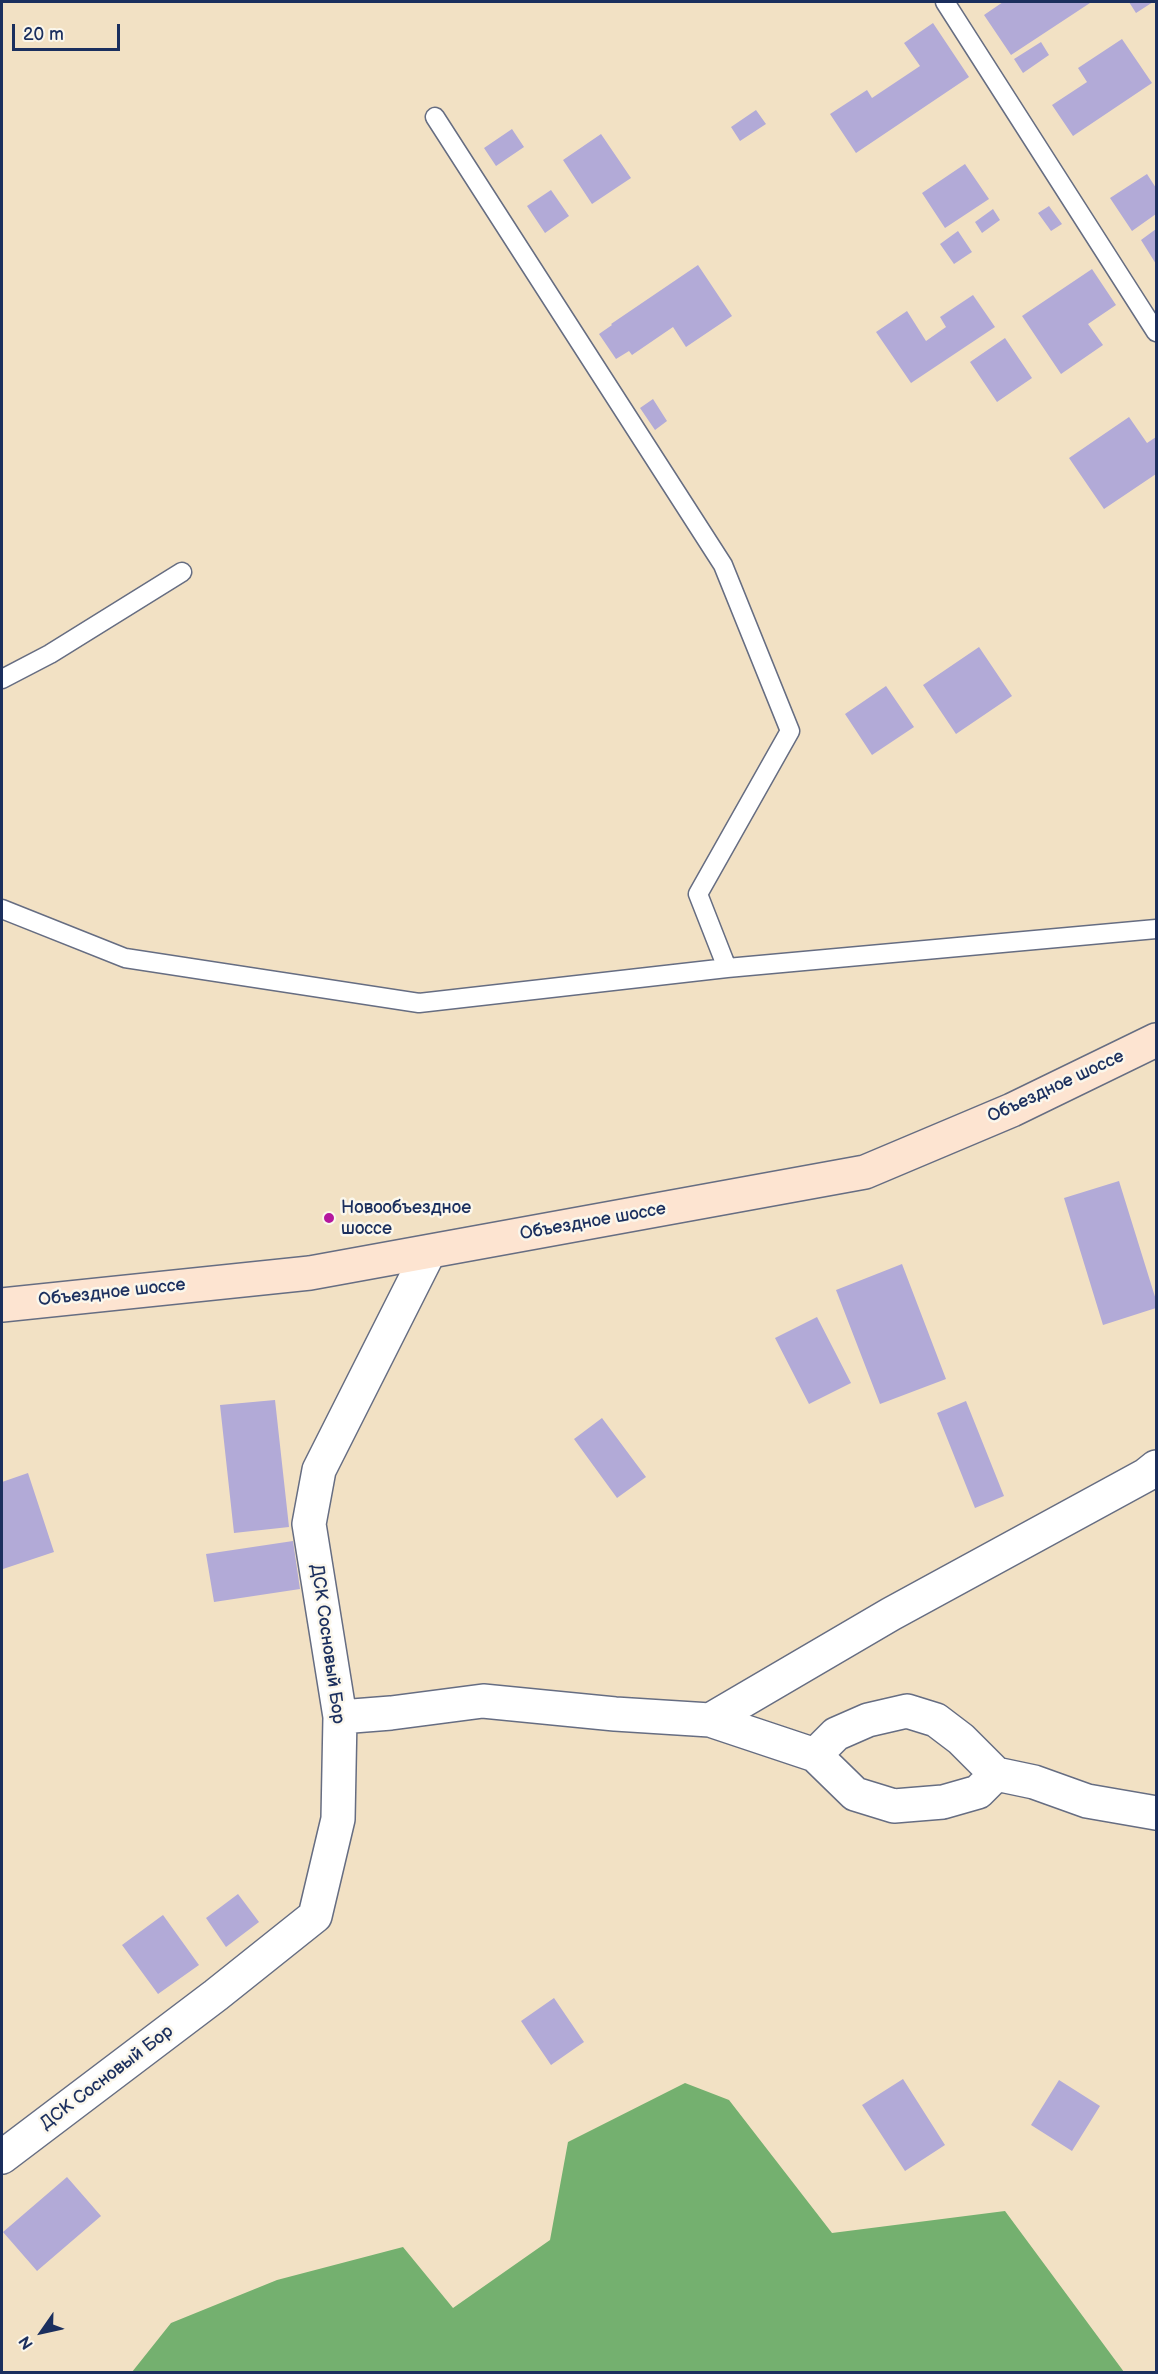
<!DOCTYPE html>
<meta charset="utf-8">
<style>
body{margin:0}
#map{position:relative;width:1158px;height:2374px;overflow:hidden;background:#f2e1c4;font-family:"Balsamiq Sans",sans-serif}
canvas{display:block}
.frame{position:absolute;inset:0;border:3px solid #1b2f5e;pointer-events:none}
.north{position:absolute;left:12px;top:2302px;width:60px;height:60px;-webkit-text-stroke:4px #fbf7ec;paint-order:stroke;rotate:236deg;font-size:16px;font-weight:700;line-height:24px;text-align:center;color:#1b2f5e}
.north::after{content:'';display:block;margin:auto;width:21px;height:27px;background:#1b2f5e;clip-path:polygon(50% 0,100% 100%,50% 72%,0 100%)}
.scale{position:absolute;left:12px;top:24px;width:108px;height:27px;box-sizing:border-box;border:3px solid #1b2f5e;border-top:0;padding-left:8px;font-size:18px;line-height:21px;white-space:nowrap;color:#1b2f5e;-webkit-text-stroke:4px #fbf7ec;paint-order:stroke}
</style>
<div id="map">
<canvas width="1158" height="2374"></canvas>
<div class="frame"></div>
<div class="north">N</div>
<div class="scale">20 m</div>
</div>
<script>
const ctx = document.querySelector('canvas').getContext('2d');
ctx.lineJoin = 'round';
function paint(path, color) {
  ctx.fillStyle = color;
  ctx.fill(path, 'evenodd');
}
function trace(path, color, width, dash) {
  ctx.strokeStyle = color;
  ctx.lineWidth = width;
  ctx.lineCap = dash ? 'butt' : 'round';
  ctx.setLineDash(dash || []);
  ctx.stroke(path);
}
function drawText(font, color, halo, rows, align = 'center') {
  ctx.font = font + ' "Balsamiq Sans",sans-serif';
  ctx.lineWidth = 5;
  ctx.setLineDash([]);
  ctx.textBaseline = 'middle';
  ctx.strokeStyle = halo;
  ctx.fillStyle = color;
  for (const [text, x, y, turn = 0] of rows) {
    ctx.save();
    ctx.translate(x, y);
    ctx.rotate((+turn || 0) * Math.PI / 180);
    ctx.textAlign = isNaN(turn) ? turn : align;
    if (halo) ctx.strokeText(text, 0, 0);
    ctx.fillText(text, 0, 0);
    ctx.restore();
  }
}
paint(new Path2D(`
 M685 2083 729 2100 832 2233 1005 2211 1124 2372H132L171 2323 277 2280 403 2247 453 2308 550 2240 568 2142Z`), '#74b06f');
paint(new Path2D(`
 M1003 2H1089L1090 3 1011 55 984 15Z
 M1129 2H1153L1136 13Z
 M933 23 969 77 856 153 830 114 867 90 872 98 920 66 904 43Z
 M1122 39 1152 83 1073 136 1052 105 1087 82 1078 68Z
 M1041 42 1049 55 1023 73 1014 59Z
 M756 110 766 124 740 141 731 127Z
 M512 129 524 147 496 166 484 148Z
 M601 134 631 178 592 204 563 160Z
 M965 164 989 199 945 228 922 193Z
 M1147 174 1156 188V214L1132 231 1110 198Z
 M551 190 569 216 545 233 527 206Z
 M1049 206 1062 224 1051 231 1038 213Z
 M993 209 1000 220 982 233 975 222Z
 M1156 229V264L1141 240Z
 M958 231 972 252 954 264 940 244Z
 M698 265 732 316 686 347 673 327 632 355 629 351 616 359 599 334 612 325 611 324Z
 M1092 269 1116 305 1088 324 1103 345 1061 374 1022 316Z
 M973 295 995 327 911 383 876 332 907 311 926 341 946 327 940 317Z
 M1005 338 1032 378 997 402 970 362Z
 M653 399 667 421 655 430 640 408Z
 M1129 417 1147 443 1156 437V474L1104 509 1069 458Z
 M979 647 1012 696 956 734 923 685Z
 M886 686 914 727 872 755 845 714Z
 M1119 1181 1156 1300V1308L1103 1325 1064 1198Z
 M902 1264 946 1379 880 1404 836 1290Z
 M817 1317 851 1383 809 1404 775 1338Z
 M275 1400 289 1527 234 1533 220 1405Z
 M966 1401 1004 1496 975 1508 937 1413Z
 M602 1418 646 1477 617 1498 574 1439Z
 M28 1473 54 1552 3 1569 2 1563V1482Z
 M293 1541 300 1589 214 1602 206 1554Z
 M238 1894 259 1922 226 1947 206 1918Z
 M163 1915 199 1965 158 1994 122 1945Z
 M554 1998 584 2042 551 2065 521 2021Z
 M903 2079 945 2145 905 2171 862 2105Z
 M1059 2080 1100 2106 1072 2151 1031 2125Z
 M67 2177 101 2216 37 2271 3 2232Z`), '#b2aad7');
const service = new Path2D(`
 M945 2 1156 332
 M435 117 723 565 790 731 698 894 727 968
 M2 679 50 654 182 572
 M2 909 125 958 419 1003 727 968 1156 929`);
const minor = new Path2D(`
 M340 1717 391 1713 483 1701 615 1714 710 1720 815 1755 855 1794 894 1806 943 1802 978 1792 996 1774 1034 1782 1087 1801 1156 1813
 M710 1720 891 1614 1146 1475 1156 1467
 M815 1755 836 1734 868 1720 907 1711 936 1720 961 1739 996 1774
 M2 2157 216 1995 315 1916 338 1819 340 1717 309 1524 319 1470 429 1252`);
const secondary = new Path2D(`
 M2 1305 310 1273 865 1172 1012 1110 1156 1040`);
trace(service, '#666d82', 21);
trace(minor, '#666d82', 36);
trace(secondary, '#666d82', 36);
trace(service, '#fff', 18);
trace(minor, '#fff', 33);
trace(secondary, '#fde4d1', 33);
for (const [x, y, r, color] of [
 [329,1218,6,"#b5179e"]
]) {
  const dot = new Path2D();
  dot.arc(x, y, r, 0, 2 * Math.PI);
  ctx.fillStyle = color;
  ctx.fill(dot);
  trace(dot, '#fbf7ec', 2);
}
drawText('18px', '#1b2f5e', '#fbf7ec', [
 ["Объездное шоссе",1056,1087,-25],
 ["Объездное шоссе",593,1222,-10],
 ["Объездное шоссе",112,1293,-6],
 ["ДСК Сосновый Бор",327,1644,82],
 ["ДСК Сосновый Бор",107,2078,-37]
]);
drawText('18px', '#1b2f5e', '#fbf7ec', [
 ["Новообъездное",341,1208],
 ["шоссе",341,1229]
], 'left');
</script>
